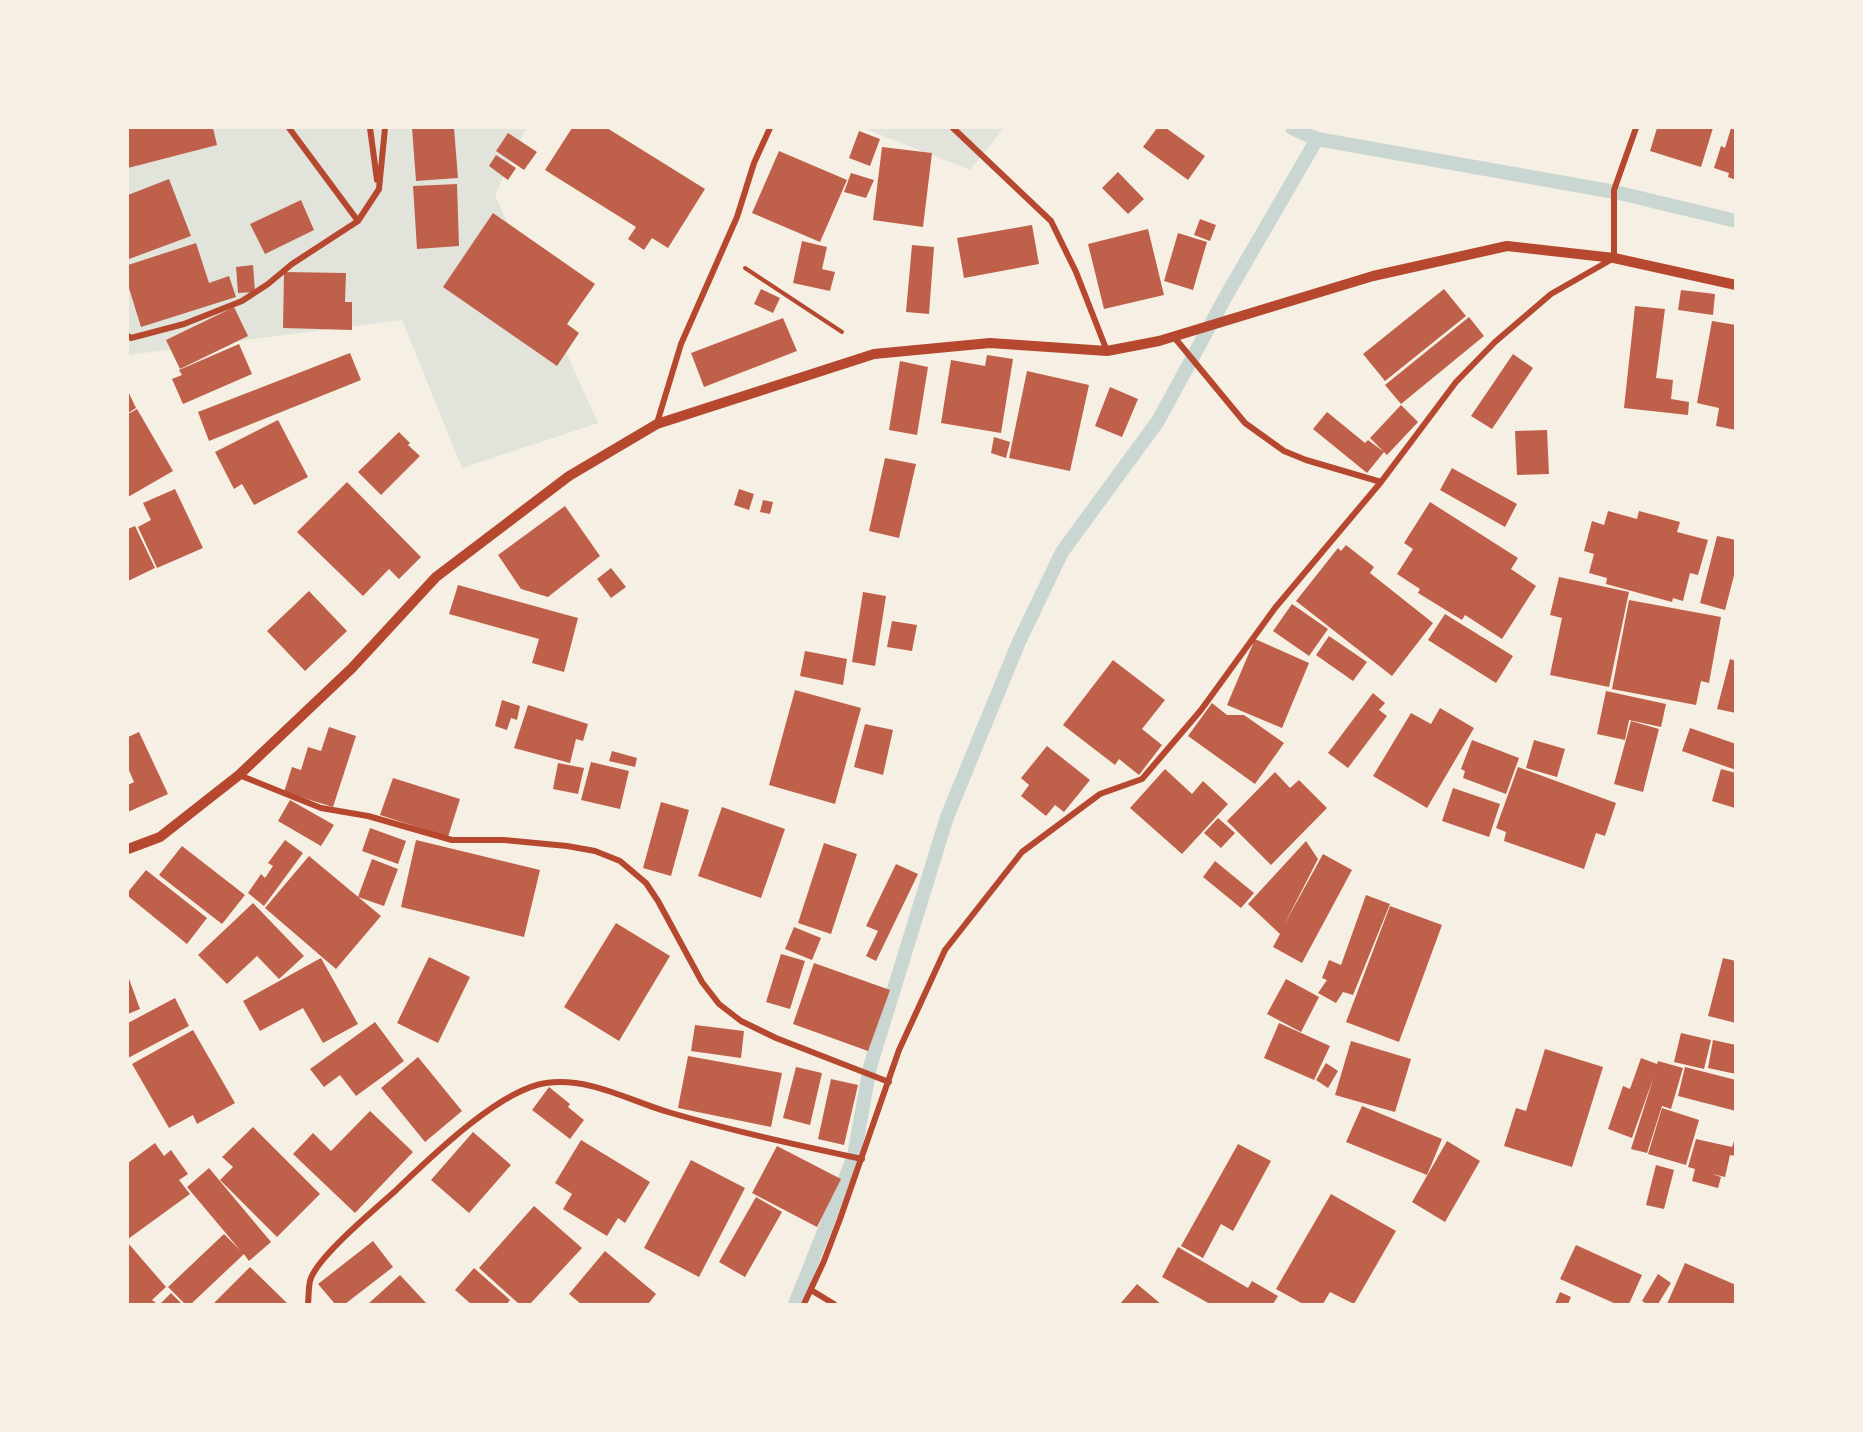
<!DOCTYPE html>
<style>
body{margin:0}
#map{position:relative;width:1863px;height:1432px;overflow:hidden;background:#f6efe4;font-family:Overpass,sans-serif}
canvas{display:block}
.frame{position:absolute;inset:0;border:129px solid #f6efe4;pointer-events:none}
</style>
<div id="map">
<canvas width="1863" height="1432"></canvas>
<div class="frame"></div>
</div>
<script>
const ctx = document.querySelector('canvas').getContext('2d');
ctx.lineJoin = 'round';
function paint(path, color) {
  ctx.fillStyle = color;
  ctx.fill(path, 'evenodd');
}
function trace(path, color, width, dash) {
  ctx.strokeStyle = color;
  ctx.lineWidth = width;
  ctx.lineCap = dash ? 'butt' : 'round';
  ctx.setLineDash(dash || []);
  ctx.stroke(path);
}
paint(new Path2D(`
 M128 128H526L495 195 598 423 462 468 402 320 128 355Z
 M863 128H1004L970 170Z`), '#e2e4dc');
trace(new Path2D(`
 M1292 128 1317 139 1615 192 1736 221
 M795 1304 854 1156 870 1067 947 817 1018 644 1062 552 1158 421 1226 296 1317 139`), '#c9d6d2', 14);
paint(new Path2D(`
 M128 128H213L217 145 128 168Z
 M412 128H454L458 178 416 181Z
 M572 128H607L705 189 668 248 652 238 644 250 628 239 636 227 545 170Z
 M1157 128H1166L1205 156 1188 180 1143 147Z
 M1657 128H1713L1701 167 1650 151Z
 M1731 128H1736V180L1728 177 1729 173 1714 168 1721 146 1725 148Z
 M859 131 880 139 870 166 849 158Z
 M508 133 537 152 524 170 496 151Z
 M882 147 932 153 923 227 873 220Z
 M779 151 847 180 820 242 752 213Z
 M496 155 516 168 508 180 489 166Z
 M1118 172 1144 199 1128 214 1102 188Z
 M851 173 874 180 866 198 844 192Z
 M169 179 191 236 129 259 128 195Z
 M457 184 459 246 417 249 413 186Z
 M301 200 314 230 265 254 250 224Z
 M493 213 595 284 567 324 579 333 557 366 443 287Z
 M1200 219 1216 225 1210 241 1194 235Z
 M1032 225 1039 264 964 278 957 238Z
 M1148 229 1164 295 1104 309 1088 244Z
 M1178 233 1207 242 1193 290 1164 281Z
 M802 241 827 247 822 269 835 272 830 291 793 283Z
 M196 243 209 283 229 276 236 297 141 327 128 285V265Z
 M912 245 934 247 929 314 906 312Z
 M253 265 255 292 238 293 236 267Z
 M284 272 346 273 345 302H352V330L283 328Z
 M761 289 780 298 773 313 754 304Z
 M1444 289 1466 316 1385 381 1363 354Z
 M1681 290 1715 294 1713 315 1678 310Z
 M1635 306 1665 309 1656 378 1673 380 1671 399 1689 402 1688 415 1624 408Z
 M234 307 248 336 180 369 166 340Z
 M1469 317 1484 336 1401 404 1385 385Z
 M783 318 797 351 704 387 691 353Z
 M1712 321 1736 325V430L1716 426 1719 408 1697 403Z
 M239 344 252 374 183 404 172 379 182 375 179 370Z
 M350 353 361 380 209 441 198 412Z
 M1513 354 1533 368 1492 429 1471 416Z
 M987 355 1013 359 1001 433 941 423 951 360 985 366Z
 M900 361 928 367 917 435 889 430Z
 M1027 371 1089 385 1070 471 1009 458Z
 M1110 387 1138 399 1122 437 1095 426Z
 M128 391 136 408 128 413Z
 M1401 405 1418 422 1387 455 1370 438Z
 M137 409 173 471 128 497V414Z
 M1327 412 1365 443 1368 440 1384 452 1367 473 1313 429Z
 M278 420 308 477 254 505 242 484 234 489 215 452Z
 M1547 430 1549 474 1517 475 1515 431Z
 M399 432 410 443 408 445 420 456 381 495 358 472Z
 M994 437 1010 442 1006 458 991 453Z
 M885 458 916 464 899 538 869 531Z
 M1452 468 1517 504 1505 527 1440 490Z
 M347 482 421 557 399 579 389 569 363 596 297 532Z
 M175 489 203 548 157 568 138 527 151 520 143 503Z
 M739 489 754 494 749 510 734 505Z
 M763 500 773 502 770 514 760 512Z
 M1430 502 1518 558 1511 569 1536 586 1502 639 1465 615 1462 620 1418 593 1420 589 1397 574 1413 549 1404 543Z
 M565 506 600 556 548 597 521 589 498 555Z
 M1608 511 1637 519 1639 511 1680 522 1677 532 1708 540 1698 575 1690 573 1683 601 1673 598 1672 602 1606 584 1607 578 1589 573 1594 554 1584 551 1592 521 1604 525Z
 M135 526 155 568 128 581V529Z
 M1717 536 1736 540V568L1725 610 1700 603Z
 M1346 545 1374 567 1370 573 1433 623 1392 676 1296 601 1338 548 1341 551Z
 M611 568 626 587 611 598 597 579Z
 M1559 577 1629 592 1609 687 1550 675 1562 618 1550 615Z
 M458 585 578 618 564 672 532 663 539 639 449 614Z
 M309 591 347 631 305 671 267 631Z
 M863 592 886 596 875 666 852 662Z
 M1629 600 1721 617 1709 683 1701 681 1696 705 1612 689Z
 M1292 604 1328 629 1309 656 1273 631Z
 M1445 614 1513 656 1496 683 1428 640Z
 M892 621 917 625 912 651 887 647Z
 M1329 636 1367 662 1353 681 1316 655Z
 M1255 639 1309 663 1282 728 1227 705Z
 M805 651 847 659 843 685 800 676Z
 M1730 659 1736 661V713L1717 709Z
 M1113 660 1165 700 1142 729 1162 745 1139 775 1119 759 1115 765 1063 725Z
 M795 690 861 708 835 804 769 785Z
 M1606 691 1666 704 1661 727 1629 720 1625 740 1597 734Z
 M1373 693 1385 703 1379 710 1387 716 1348 768 1328 753Z
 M502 700 520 706 517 720 511 718 507 730 495 726Z
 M1212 703 1227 715H1244L1284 743 1255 784 1188 736Z
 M528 705 588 724 583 741 576 739 570 763 514 748Z
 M1440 708 1474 728 1427 808 1373 776 1411 713 1431 724Z
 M1631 721 1659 729 1643 792 1614 784Z
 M865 724 893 730 883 775 854 767Z
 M329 727 356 736 333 807 284 792 292 767 301 770 308 747 321 751Z
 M1690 728 1736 744V770L1682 751Z
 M139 732 168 794 128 812V785L134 782 128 768V737Z
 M1472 740 1519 758 1506 794 1463 778 1465 771 1461 769Z
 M1534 740 1565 749 1557 777 1526 768Z
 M1047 746 1090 780 1064 812 1055 805 1046 816 1021 796 1029 785 1021 778Z
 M612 751 637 758 635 767 609 761Z
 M591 762 629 771 620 809 581 800Z
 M558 763 584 768 578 794 553 789Z
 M1518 767 1616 803 1605 836 1596 833 1584 869 1504 841 1506 832 1496 828Z
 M1165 769 1192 794 1203 781 1228 804 1182 854 1130 808Z
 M1721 769 1736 773 1735 808 1712 801Z
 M1275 772 1290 788 1299 780 1327 808 1271 865 1227 821Z
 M393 778 460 799 448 837 380 815Z
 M1453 788 1500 804 1489 837 1442 821Z
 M290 800 334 825 321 846 278 821Z
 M661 802 689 810 671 876 643 868Z
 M722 807 785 829 761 898 698 876Z
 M1218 818 1235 833 1221 848 1204 833Z
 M370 828 406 841 398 864 362 851Z
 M285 840 303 853 264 906 248 893 261 874 265 878 273 866 268 863Z
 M416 840 540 870 524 937 401 907Z
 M1306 841 1318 859 1284 925 1323 854 1352 870 1302 963 1273 947 1280 934 1248 904Z
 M824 843 857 854 831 934 798 923Z
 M182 846 245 895 222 924 159 875Z
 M309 856 381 916 336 969 265 908Z
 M372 859 398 869 384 906 358 897Z
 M1215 861 1254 893 1241 908 1203 877Z
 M896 864 918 874 876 961 866 956 878 931 866 926Z
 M146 870 207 918 187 944 128 896V892Z
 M1366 895 1390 904 1353 995 1343 992 1336 1003 1318 993 1327 980 1322 978 1329 960 1341 965Z
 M253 903 304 956 279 979 257 956 227 984 198 955Z
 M1390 906 1442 925 1399 1042 1346 1022Z
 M616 923 670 956 619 1041 564 1007Z
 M794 927 821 938 812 960 785 949Z
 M781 954 805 961 790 1009 766 1002Z
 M429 957 470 977 438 1043 397 1023Z
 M321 958 358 1024 323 1043 303 1008 260 1031 243 1001Z
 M1723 958 1736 961V1023L1708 1016Z
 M814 963 890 990 868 1051 793 1024Z
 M128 976 140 1009 128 1014Z
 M1286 979 1319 997 1301 1032 1267 1014Z
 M175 998 189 1026 128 1058V1023Z
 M375 1022 404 1061 356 1096 340 1075 324 1087 310 1069Z
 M1279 1023 1330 1046 1314 1080 1264 1058Z
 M695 1025 744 1031 741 1058 691 1051Z
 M193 1030 235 1103 197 1124 193 1115 169 1128 132 1064Z
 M1681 1033 1711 1040 1704 1069 1674 1062Z
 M1713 1040 1736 1045V1074L1708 1068Z
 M1351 1041 1411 1059 1395 1112 1335 1095Z
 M1545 1049 1603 1067 1572 1167 1504 1146 1516 1108 1526 1111Z
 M688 1056 782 1073 771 1127 678 1108Z
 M418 1057 462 1111 425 1142 381 1088Z
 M1641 1058 1657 1064 1658 1061 1683 1068 1671 1109 1662 1106 1647 1153 1631 1149 1654 1076 1632 1138 1608 1129 1623 1086 1630 1089Z
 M1326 1063 1338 1071 1328 1088 1316 1080Z
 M796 1067 822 1073 810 1125 783 1118Z
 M1685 1067 1736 1080V1111L1678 1096Z
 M831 1079 858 1085 844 1145 818 1139Z
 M549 1087 570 1104 568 1107 584 1120 570 1139 532 1110Z
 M1362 1106 1442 1139 1427 1175 1346 1142Z
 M1662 1108 1699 1120 1686 1165 1648 1154Z
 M370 1111 413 1152 355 1213 293 1154 313 1133 331 1151Z
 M253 1127 320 1194 277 1237 220 1180 233 1167 222 1157Z
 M473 1132 511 1165 469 1213 431 1180Z
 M1735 1138 1736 1156 1730 1155 1725 1177 1712 1174 1721 1177 1718 1188 1692 1181 1695 1169 1688 1167 1696 1139 1732 1147Z
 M581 1140 650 1182 625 1223 618 1218 607 1236 563 1209 572 1194 555 1183Z
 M1447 1141 1480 1161 1445 1222 1412 1202Z
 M155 1143 164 1156 171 1150 188 1174 179 1180 190 1194 128 1239V1163Z
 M1238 1144 1271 1161 1233 1231 1221 1224 1203 1258 1181 1246Z
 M777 1146 841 1179 817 1227 752 1193Z
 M691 1160 745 1188 699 1277 644 1248Z
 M1656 1165 1674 1170 1664 1209 1646 1205Z
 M209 1168 271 1242 249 1261 244 1254 191 1304H185L168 1287 224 1234 240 1250 187 1187Z
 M1331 1194 1396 1231 1354 1304 1330 1292 1323 1304H1303L1276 1289Z
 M756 1197 782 1212 745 1277 719 1262Z
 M534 1206 582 1248 530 1304H519L479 1268Z
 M373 1241 393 1267 345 1304H335L318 1284Z
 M128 1243 166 1287 152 1300 156 1303 154 1304H128Z
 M1576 1245 1642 1275 1629 1304H1616L1560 1279Z
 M1178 1247 1248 1288 1252 1281 1278 1296 1273 1304H1210L1162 1277Z
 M605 1251 656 1294 648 1304H581L569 1294Z
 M1685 1263 1736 1285V1304H1667Z
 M250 1267 288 1304H213Z
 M474 1268 510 1300 507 1304H471L455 1290Z
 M1658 1274 1671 1283 1658 1304H1647L1642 1301Z
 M400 1275 427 1304H368Z
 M1137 1284 1161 1304H1120Z
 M1560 1292 1571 1297 1568 1304H1555Z
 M171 1293 182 1304H160Z`), '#bf614a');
trace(new Path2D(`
 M745 268 842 332`), '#b5482f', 4);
trace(new Path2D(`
 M289 128 358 221
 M370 128 377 180
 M953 128 1051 221 1076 272 1107 351
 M128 336 131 338 184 324 242 301 268 284 292 264 358 221 379 189 385 128
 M1174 337 1245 423 1284 451 1306 460 1381 482
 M657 423 681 344 737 217 754 163 770 128
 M239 775 321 808 368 816 452 840H504L567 846 595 851 620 861 646 883 658 901 702 982 719 1004 741 1021 776 1038 889 1082
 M811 1290 834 1304
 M308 1304C309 1296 308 1285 311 1278 320 1255 373 1211 393 1193 428 1160 498 1090 546 1083 589 1077 628 1100 668 1112 732 1131 797 1145 862 1159
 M804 1304 824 1261 840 1219 899 1050 945 950 1022 852 1100 794 1142 779 1201 710 1275 608 1381 482 1456 382 1495 342 1551 294 1614 258V190L1636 128`), '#b5482f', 6);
trace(new Path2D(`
 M128 849 160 837 239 775 352 668 436 577 569 476 657 424 874 354 990 343 1107 351 1159 341 1373 276 1507 246 1614 258 1736 285`), '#b5482f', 10);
</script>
